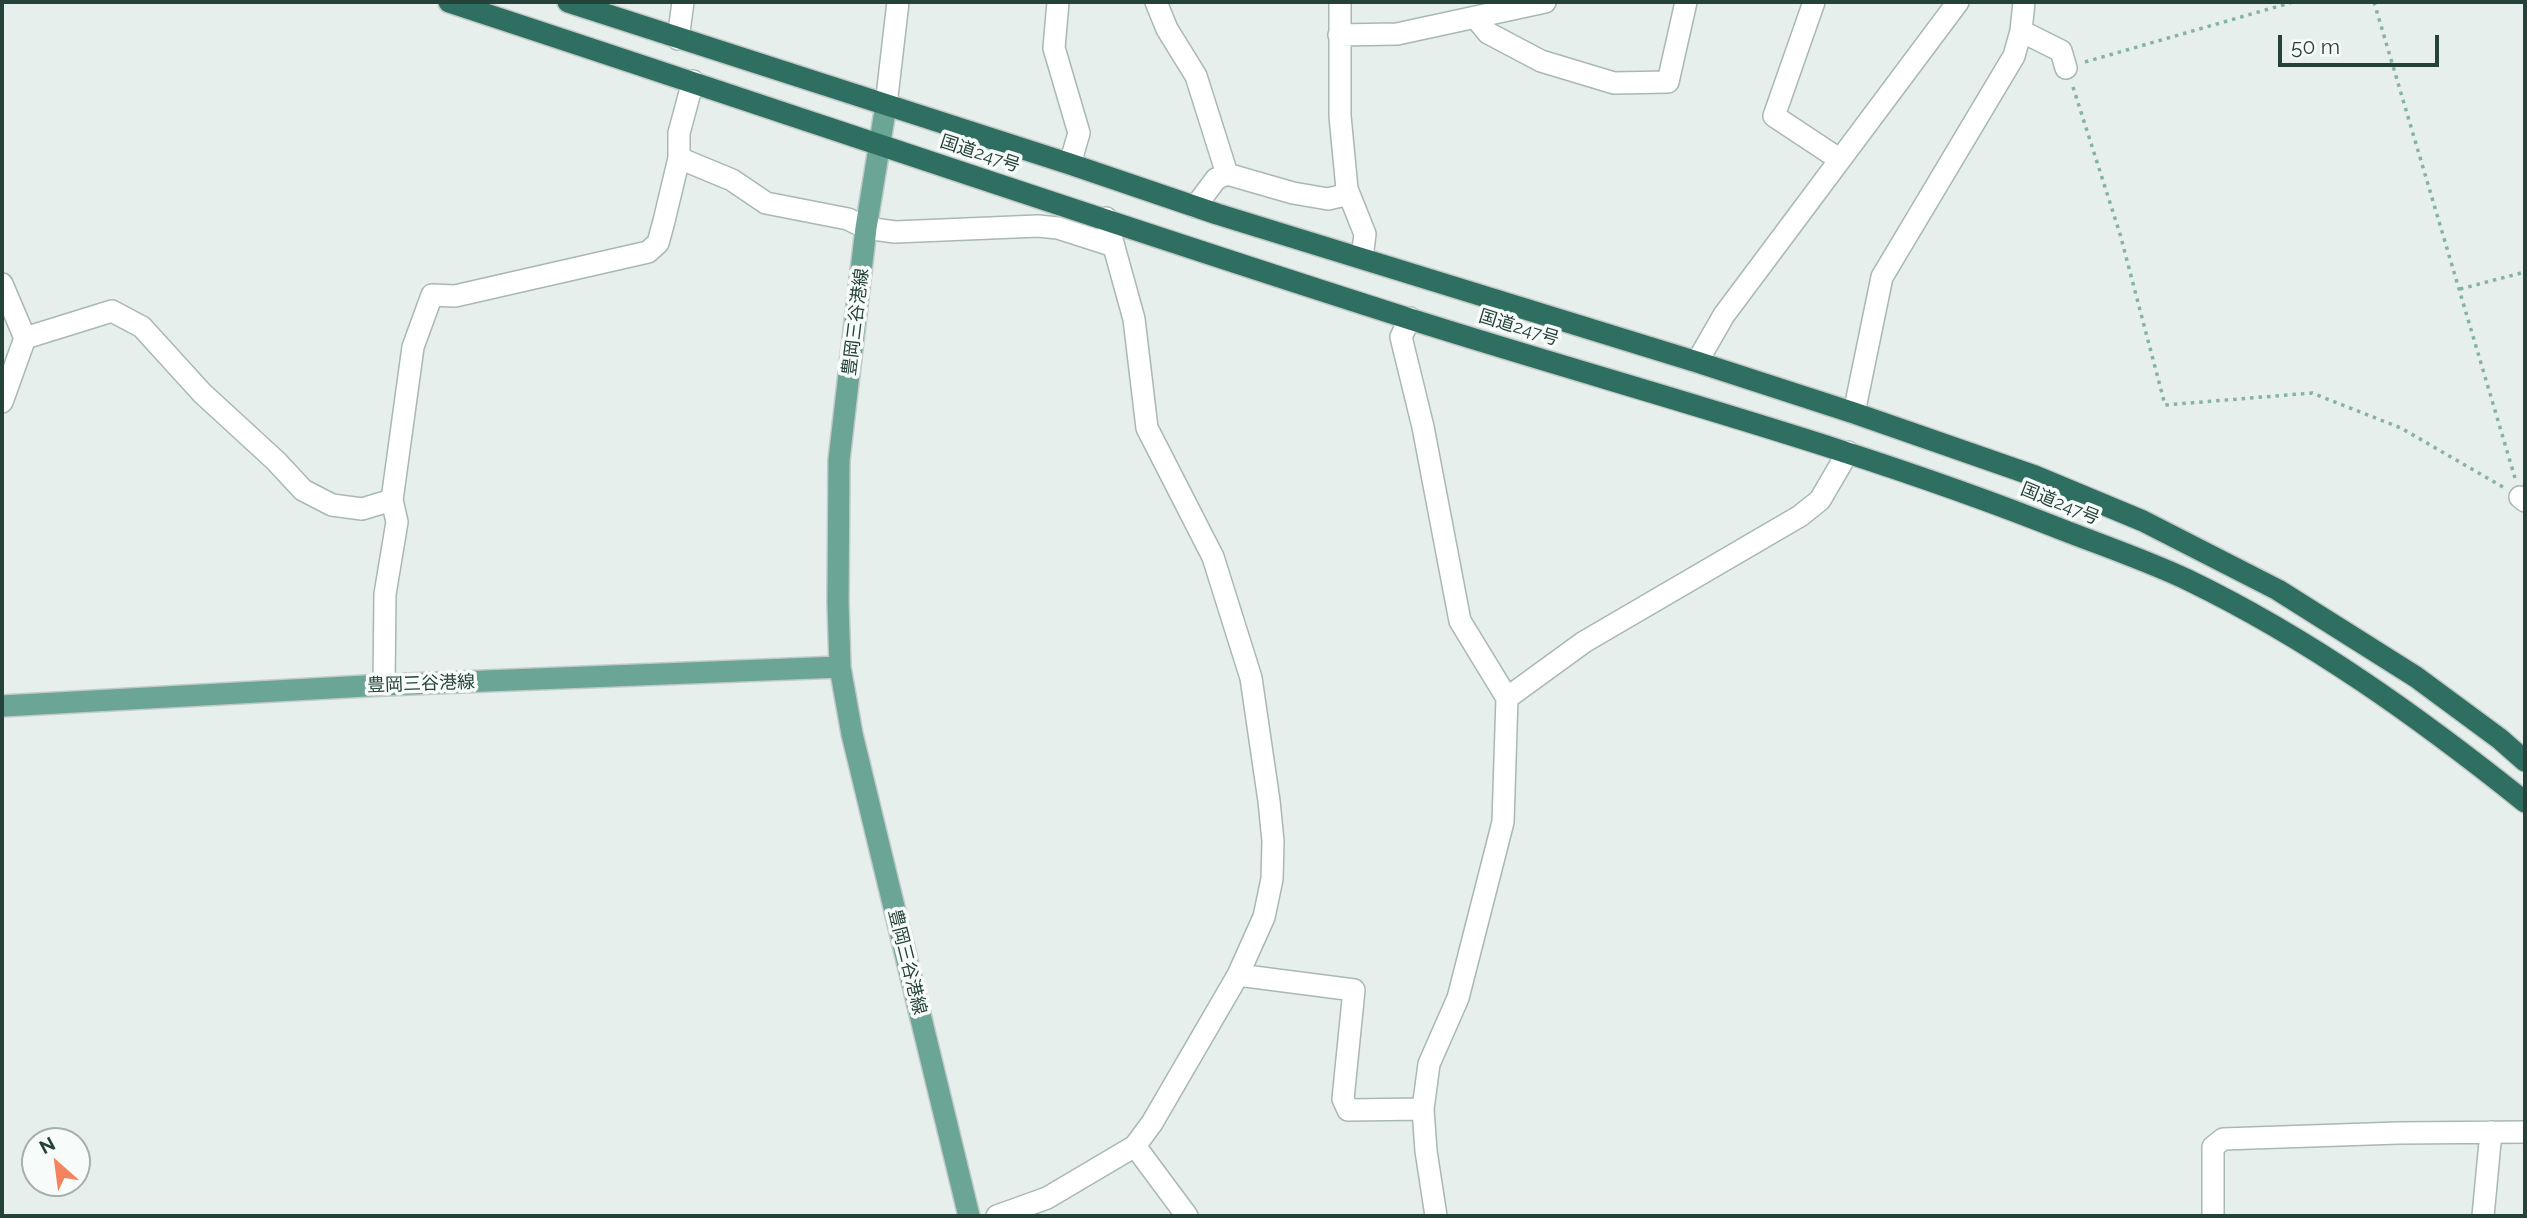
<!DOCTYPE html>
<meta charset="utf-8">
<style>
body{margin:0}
#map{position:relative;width:2527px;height:1218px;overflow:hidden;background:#e6efeb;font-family:Raleway,sans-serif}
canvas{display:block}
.frame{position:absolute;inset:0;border:4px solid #24423a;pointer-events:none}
.north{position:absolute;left:21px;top:1127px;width:70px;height:70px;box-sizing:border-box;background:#f7fbf9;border:2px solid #a3b1ad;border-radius:50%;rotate:332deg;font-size:19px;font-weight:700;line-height:28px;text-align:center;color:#24423a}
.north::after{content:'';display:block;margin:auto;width:24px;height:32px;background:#f4845f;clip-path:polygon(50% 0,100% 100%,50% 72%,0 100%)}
.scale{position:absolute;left:2278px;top:35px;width:161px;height:32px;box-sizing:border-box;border:4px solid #24423a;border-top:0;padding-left:9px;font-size:21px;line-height:24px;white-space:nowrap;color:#24423a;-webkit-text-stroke:5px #f7fbf9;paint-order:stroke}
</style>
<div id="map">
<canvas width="2527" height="1218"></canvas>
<div class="frame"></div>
<div class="north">N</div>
<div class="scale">50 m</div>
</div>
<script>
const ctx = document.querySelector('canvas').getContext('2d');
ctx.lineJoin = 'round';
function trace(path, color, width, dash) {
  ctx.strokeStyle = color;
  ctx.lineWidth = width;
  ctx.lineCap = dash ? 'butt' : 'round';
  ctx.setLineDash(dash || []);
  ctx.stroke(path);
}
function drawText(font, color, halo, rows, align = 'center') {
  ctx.font = font + ' Raleway,"Noto Sans JP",sans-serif';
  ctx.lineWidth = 7;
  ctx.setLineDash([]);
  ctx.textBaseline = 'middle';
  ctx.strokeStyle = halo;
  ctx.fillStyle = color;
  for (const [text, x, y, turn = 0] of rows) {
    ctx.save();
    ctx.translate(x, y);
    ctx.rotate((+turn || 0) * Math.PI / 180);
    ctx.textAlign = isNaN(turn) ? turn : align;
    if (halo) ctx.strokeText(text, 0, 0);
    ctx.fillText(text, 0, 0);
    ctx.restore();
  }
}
const minor = new Path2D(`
 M1058 2 1054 48 1079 133 1070 164
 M1156 2 1167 29 1196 76 1227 174
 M1340 2V116L1347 189 1365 234 1362 258
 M1814 2 1774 116 1839 159
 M1475 17 1488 33 1541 61 1614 83 1668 82 1686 2
 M2021 31 2061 51 2066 68
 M1339 35 1397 34 1545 2
 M678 39 683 2
 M886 105 898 2
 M679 158 732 180 766 203 848 219 866 228 895 232 1038 226 1058 228 1114 246
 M1195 207 1216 179 1227 174 1293 193 1328 199 1349 194
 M2 284 25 338 2 402
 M1410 318 1401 337 1423 427 1460 621 1507 698 1503 822 1458 998 1429 1064 1423 1109 1426 1151 1436 1216
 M25 338 112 311 142 327 202 393 276 461 303 490 332 505 362 509 392 500
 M1697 362 1724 315 1958 2
 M1854 413 1882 277 2014 56 2021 31 2024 2
 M2520 497 2525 501
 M384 685 385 594 397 522 392 500 413 347 432 295 455 296 648 252 658 243 664 221 679 158V133L693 81
 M1507 698 1584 642 1800 516 1820 500 1848 452
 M1238 975 1354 990 1343 1099 1348 1110 1423 1109
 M1135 1146 1187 1216
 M997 1216 1047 1198 1135 1146 1152 1123 1238 975 1264 917 1272 879 1273 841 1269 801 1251 678 1213 557 1147 428 1134 319 1106 218
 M2213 1216V1147L2223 1139 2398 1133 2525 1132
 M2483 1216 2491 1132`);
const major = new Path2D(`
 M886 105 866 228 839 460 838 603 840 667 852 734 969 1216
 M2 706 384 685 840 667`);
const highway = new Path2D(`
 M449 2C770 107 1089 217 1410 319 1628 388 1850 445 2063 530 2104 546 2148 561 2188 580 2310 639 2420 718 2525 802
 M568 2 1070 164 1217 214 1697 362 1854 413 2035 476 2143 521 2278 590 2416 677 2500 739 2525 761`);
trace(minor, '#a8b8b2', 24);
trace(major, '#c2cac8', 24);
trace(highway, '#c2cac8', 24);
trace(new Path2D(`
 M2374 2 2515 478
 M2085 62 2293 2
 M2073 87 2120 234 2165 405 2312 393 2401 428 2503 487
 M2460 289 2525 272`), '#86b3a5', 3.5, [3.5, 5]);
trace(minor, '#fff', 21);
trace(major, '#6aa596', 21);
trace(highway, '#2f6f62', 21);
drawText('18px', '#24423a', '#f7fbf9', [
 ["国道247号",980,154,18],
 ["豊岡三谷港線",856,322,-83],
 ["国道247号",1519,328,17],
 ["国道247号",2060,504,22],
 ["豊岡三谷港線",421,684,-2],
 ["豊岡三谷港線",907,962,76]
]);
</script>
